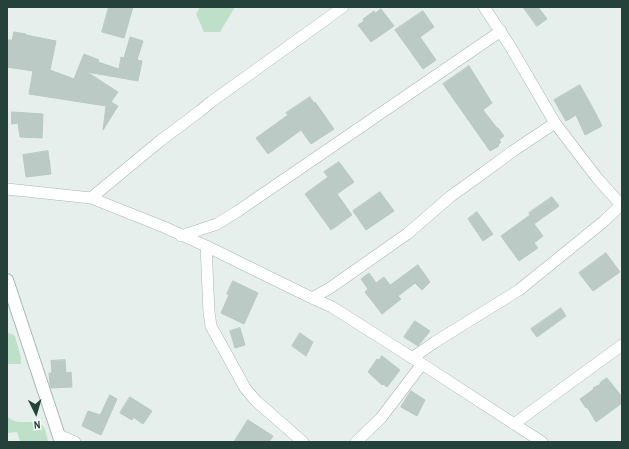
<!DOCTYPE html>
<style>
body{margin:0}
#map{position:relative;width:629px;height:449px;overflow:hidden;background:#e6efeb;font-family:"Archivo Narrow",sans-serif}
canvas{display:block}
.frame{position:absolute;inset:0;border:8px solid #24423a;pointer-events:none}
.north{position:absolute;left:16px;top:393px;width:40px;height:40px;-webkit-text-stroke:3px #f7fbf9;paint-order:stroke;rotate:175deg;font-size:11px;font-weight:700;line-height:16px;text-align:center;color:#24423a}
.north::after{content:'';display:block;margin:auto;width:14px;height:18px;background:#24423a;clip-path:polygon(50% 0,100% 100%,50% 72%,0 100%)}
</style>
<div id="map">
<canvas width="629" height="449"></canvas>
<div class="frame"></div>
<div class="north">N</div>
</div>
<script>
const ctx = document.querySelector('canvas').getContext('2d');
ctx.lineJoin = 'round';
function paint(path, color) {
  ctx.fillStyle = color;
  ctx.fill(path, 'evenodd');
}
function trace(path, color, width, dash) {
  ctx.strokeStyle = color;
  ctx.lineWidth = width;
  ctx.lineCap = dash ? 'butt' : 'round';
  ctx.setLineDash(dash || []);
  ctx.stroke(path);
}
paint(new Path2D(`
 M200 7H235L220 32H204L196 14Z
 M7 333 12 334 15 336 21 358V364H7Z
 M7 416C17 428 35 417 43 426 46 430 47 437 48 442H20L18 434 17 432 7 433Z`), '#bfe0c8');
const building = new Path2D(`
 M109 7H133L124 38 102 32Z
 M523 7H538L547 19 537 26Z
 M381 9 394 26 371 42 358 25 364 21 363 19 374 11 375 13Z
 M423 11 434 27 420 37 436 60 423 69 395 30Z
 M14 32 26 34V35L56 41 50 70 74 79 84 54 99 60 98 62 119 69 121 57 124 58 130 37 143 41 137 60 142 61 138 81 87 72 118 92 111 102 118 106 103 130 106 106 29 94 33 71 7 67V40H12Z
 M469 66 492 103 483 110 497 128H498L504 136 499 140 501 142 498 145 499 146 490 151 443 84Z
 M580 85 595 112 602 126 585 135 576 115 566 121 554 100Z
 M310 97 314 103 315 102 334 129 311 144 301 130 268 154 256 138 288 115 286 113Z
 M12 112 43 114 42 138 20 137 18 123 12 124Z
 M48 151 51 174 26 177 23 155Z
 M339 162 354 182 337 194 352 215 331 230 305 194 328 177 324 172Z
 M380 192 394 211 366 230 353 211Z
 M552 197 559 206 534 224 543 236 534 243 538 248 519 261 501 236 530 215 529 213Z
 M477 212 493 234 483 241 468 219Z
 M606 253 620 272 593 291 579 273Z
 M418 265 430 282 422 290 415 283 398 296 401 299 382 314 365 292 368 289 361 279 369 273 376 283 384 277 390 285Z
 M233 281 258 293 244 324 221 313 229 295 227 294Z
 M561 308 566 316 537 337 531 329Z
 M415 321 430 331 418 346 404 337Z
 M240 328 245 345 235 348 230 331Z
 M300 333 313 342 306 356 292 346Z
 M382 356 400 370 387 387 383 384 382 385 368 372 377 359 379 360Z
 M65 360 66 373 71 372 72 387 51 388 50 384 49 373H52L51 361Z
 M607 378 622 397V403L596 422 587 407 586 408 580 399 594 389 593 388 601 384 600 383Z
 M411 391 425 400 417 416 401 407Z
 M110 395 117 399 101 435 82 426 88 411 100 415Z
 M130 397 152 411 143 424 133 417 132 420 120 413Z
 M248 420 273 436 269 442H234Z`);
paint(building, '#bbcac4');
trace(building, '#b8c9c2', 1);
const street = new Path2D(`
 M484 7 510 46 555 123 597 178 622 206
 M7 189 91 198 164 227 206 246 312 298 332 307 422 364 542 442
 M91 198 160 141 200 111 211 102 343 7
 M181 236 217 224 238 211 501 31
 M206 246 209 312 211 326 245 388 256 401 303 442
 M312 298 330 288 407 234 451 196 479 176 513 151 555 123
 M412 358 435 342 519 290 603 222 621 205
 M514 424 622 345
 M59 435 75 442
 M356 442 381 418 422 364`);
const secondary = new Path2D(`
 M7 280 61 442`);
trace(street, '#a8b8b2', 12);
trace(secondary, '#a4bbb3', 14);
trace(street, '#fff', 11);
trace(secondary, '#fff', 12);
</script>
